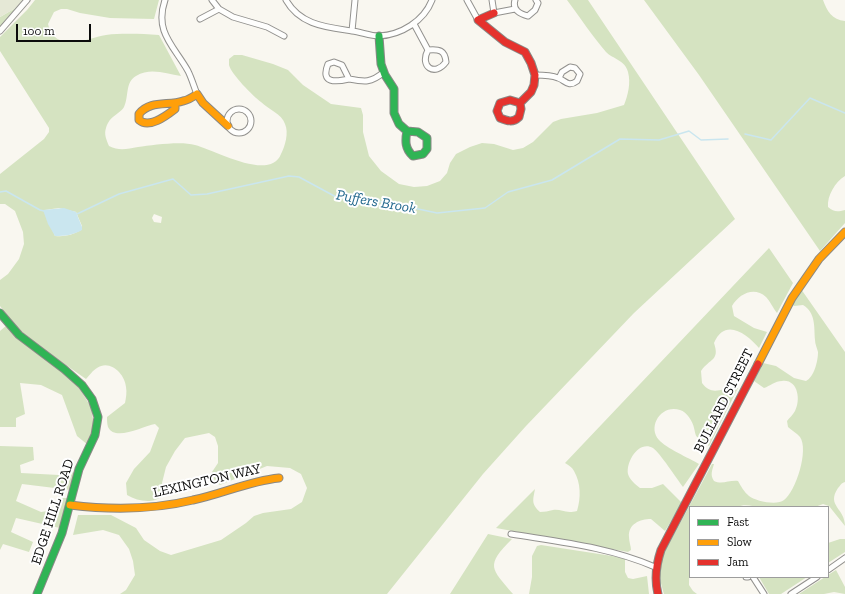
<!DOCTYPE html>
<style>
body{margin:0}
#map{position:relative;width:845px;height:594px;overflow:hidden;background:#f9f7f0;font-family:"Zilla Slab",serif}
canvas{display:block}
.legend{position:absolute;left:689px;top:506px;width:140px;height:72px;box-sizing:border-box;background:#fff;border:1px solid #9d9d9d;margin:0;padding:5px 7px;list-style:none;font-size:12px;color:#0b0b0b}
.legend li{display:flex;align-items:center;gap:8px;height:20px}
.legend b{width:20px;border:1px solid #9d9d9d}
.scale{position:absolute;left:16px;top:24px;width:75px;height:18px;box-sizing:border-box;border:2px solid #0b0b0b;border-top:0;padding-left:5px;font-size:12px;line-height:14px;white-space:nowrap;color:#0b0b0b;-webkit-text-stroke:3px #fff;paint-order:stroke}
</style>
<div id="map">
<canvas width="845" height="594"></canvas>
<ul class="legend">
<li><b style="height:5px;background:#30b455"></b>Fast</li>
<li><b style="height:5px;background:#ff9f0a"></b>Slow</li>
<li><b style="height:5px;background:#e5322d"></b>Jam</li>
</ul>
<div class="scale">100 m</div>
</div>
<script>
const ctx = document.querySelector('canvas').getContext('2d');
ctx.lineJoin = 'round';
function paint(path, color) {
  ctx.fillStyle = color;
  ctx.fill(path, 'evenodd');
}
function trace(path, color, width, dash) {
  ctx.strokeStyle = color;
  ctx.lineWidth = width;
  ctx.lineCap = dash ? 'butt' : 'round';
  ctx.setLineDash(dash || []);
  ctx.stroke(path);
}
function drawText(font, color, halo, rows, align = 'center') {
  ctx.font = font + ' "Zilla Slab",serif';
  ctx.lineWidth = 4;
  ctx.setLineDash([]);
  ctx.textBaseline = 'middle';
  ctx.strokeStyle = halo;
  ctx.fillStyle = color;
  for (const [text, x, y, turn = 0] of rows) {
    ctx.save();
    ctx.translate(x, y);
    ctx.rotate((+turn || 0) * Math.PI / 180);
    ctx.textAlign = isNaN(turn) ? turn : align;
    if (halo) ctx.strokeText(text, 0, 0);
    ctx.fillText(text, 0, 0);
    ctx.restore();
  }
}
paint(new Path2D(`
 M35 0H159L154 19 110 18 80 13 67 9H61L54 12 48 24C50 32 54 39 63 41 77 45 93 37 106 35 123 33 142 34 159 35L181 76C166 74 151 67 136 76 125 82 129 97 124 107 119 115 110 115 106 128 104 134 106 139 109 146 119 151 127 149 138 147 153 145 181 141 195 145 215 150 270 182 281 154 285 146 289 133 285 124 282 114 268 109 261 102 253 96 231 74 229 65 229 65 229 60 229 59L234 55H242L273 64 288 70 303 85 331 104 361 108 363 115V132L369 156 381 171 399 184 414 187 427 186 440 181 447 173 450 163 456 154 470 147 482 143 494 144 513 150 523 148 533 142 553 122 561 119 597 113 624 105C628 95 631 83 628 72 625 60 613 59 606 52 593 37 579 16 567 0H588L735 219 634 313 526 426 483 474 387 594H120L126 590 135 575 133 561 129 549 119 535 103 530 73 535 78 515H111L136 528 144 540 160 551 171 555 221 540 246 523 254 516 263 513 291 509 302 502 307 488 301 474 290 468 267 466 220 485 215 482 212 472 218 463V446L215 437 209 433 185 438 175 451 166 467 162 483 164 495C154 504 139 502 127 495L126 483 134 469 150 452 159 428 155 424C143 426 115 442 108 427 107 424 107 420 107 417L125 403C126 398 127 392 126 387 125 374 110 359 97 368 93 370 89 376 86 379L26 337 17 328 0 306V280L8 274 19 259 24 244 23 232 15 211 5 204H0V174L44 139 49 132V128L0 51V37L27 10ZM59 208 76 212 82 226 81 230C72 235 65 237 55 236L45 210ZM154 214 162 217 161 223 154 222 152 218Z
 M644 0H823C827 11 832 20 845 21V176C835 182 827 196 828 207 834 212 837 212 845 210V223L820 251 699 75Z
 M19 6 0 29V17Z
 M769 248 793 283 777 313C773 308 770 301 766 297 754 286 739 294 732 306L734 316 754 328 767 332 759 348C747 334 725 317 714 343 720 361 710 358 701 371L702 383C713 398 723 386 738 388L709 446C706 443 700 440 697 437 695 435 695 431 694 428 693 422 687 412 680 410 661 404 647 427 659 440 666 448 689 458 699 464L683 487C677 479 660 453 653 448 639 440 626 461 628 474 630 480 635 484 640 488H652L663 484 682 503 665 531 651 519C640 519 628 524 629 537 629 542 631 546 631 550L628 552 496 528 535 489C533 500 531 504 540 512 545 512 548 511 553 510 562 509 565 514 577 511 581 498 581 483 574 471 572 467 568 465 565 463Z
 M801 289 845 352V482C841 483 841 485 838 488 826 506 845 508 845 526L829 506 823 504 815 507C798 507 780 508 762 507 753 507 746 503 737 507H690L689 585 693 591 697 594H664C659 577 658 571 664 553L712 464H714C712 471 710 475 714 481 722 485 729 480 738 481 741 486 744 492 749 496 755 501 777 506 784 500 796 491 809 450 800 437 797 433 791 430 788 427L787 421C789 418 793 415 795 411 801 400 798 379 782 381 775 381 770 386 764 388L754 381 763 363 776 366 794 378 806 381C814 377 818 361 818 352 817 348 815 344 815 340 814 327 816 313 803 305L794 306 792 304Z
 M7 325 76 383 91 407 95 430 88 445 77 436 62 395 41 385 20 383 25 414 16 418V427H0V331Z
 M0 446 33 447 34 460 20 465 21 473 59 475 75 472 71 490 22 484 16 501 41 512 54 510 60 498H69L60 528 16 518 11 532 33 542 29 552 3 544 0 550Z
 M488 534 512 539C485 566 491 568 513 594H450Z
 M840 539H845V552L828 563V543Z
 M541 545 612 556 625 559V572L628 578 633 579 647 576 649 594H529L532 577V556L537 546Z
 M836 570 845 587V594L834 592 824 594H799L825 577H828V575Z
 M759 577H807L781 594H769Z`), '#d5e3c1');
paint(new Path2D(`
 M0 0H24L19 6 0 17Z`), '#e5e8d6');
paint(new Path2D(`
 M64 208 76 212 82 227V230C73 235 65 236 55 236L48 224 43 210Z`), '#cae6ef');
trace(new Path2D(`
 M745 134 771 140 810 98 845 113
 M0 192 6 191 40 210 44 211
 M77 214 119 194 173 179 191 195 207 194 289 176 299 177 338 198 385 202 437 213 485 208 508 192 552 180 620 139 659 140 689 131 701 140 728 139`), '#cae6ef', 1.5);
const street = new Path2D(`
 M165 0C154 32 174 46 188 71 192 79 194 87 197 94
 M212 0 219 9
 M286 0C300 25 326 27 352 31 361 32 370 36 379 36 401 35 424 21 432 0
 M467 0 478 20
 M492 0 494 13 515 9
 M515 0C512 10 520 14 528 16L535 10 538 3 536 0
 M200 19 219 9 233 17 267 27 284 36
 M414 24 428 50C439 49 445 50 446 62 435 77 419 67 428 50
 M0 31 27 0
 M352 31 355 0
 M535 75C542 75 551 75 558 78 565 80 568 88 577 81L580 74 575 68 570 67 562 72 559 78
 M349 79C336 82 320 84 328 64L334 62 342 65 349 79C365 82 371 83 384 72
 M227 121a12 12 0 1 1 24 0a12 12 0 1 1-24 0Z
 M511 534C560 542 609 547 655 567
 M828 570 845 558
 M746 577H748
 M753 577 764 594
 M791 594 817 577`);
const fast = new Path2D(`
 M379 36 381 64 385 75 394 89V113L399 124 407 131C405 141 405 149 413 156L423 154 427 149V138L418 132 407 131
 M0 313 19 335 64 369 82 385 92 399 98 417 95 435 79 469 62 533 37 594`);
const slow = new Path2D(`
 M175 103V109C166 116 149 129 139 120V114C150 100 168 106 183 101 188 100 193 97 197 94L203 103 228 126
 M758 364 792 298 819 259 845 232
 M70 505C111 510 152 510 193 500 222 494 249 481 279 478`);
const jam = new Path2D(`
 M494 13 478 20 505 42 525 52 531 63 535 75 534 85 531 92 520 103 521 109 519 117C513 123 507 121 500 118L497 111 500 103 510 100 520 103
 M658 594C654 578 656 565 661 550L758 364`);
trace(street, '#92918e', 7);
trace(fast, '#898885', 9);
trace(slow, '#898885', 9);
trace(jam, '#898885', 9);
trace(street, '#fefefd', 5);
trace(fast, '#30b455', 7);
trace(slow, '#ff9f0a', 7);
trace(jam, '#e5322d', 7);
drawText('14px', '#0b0b0b', '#fff', [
 ["BULLARD STREET",724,401,-63],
 ["LEXINGTON WAY",207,481,-13],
 ["EDGE HILL ROAD",53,512,-72]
]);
drawText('italic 15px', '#24698e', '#fff', [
 ["Puffers Brook",376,202,10]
]);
</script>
